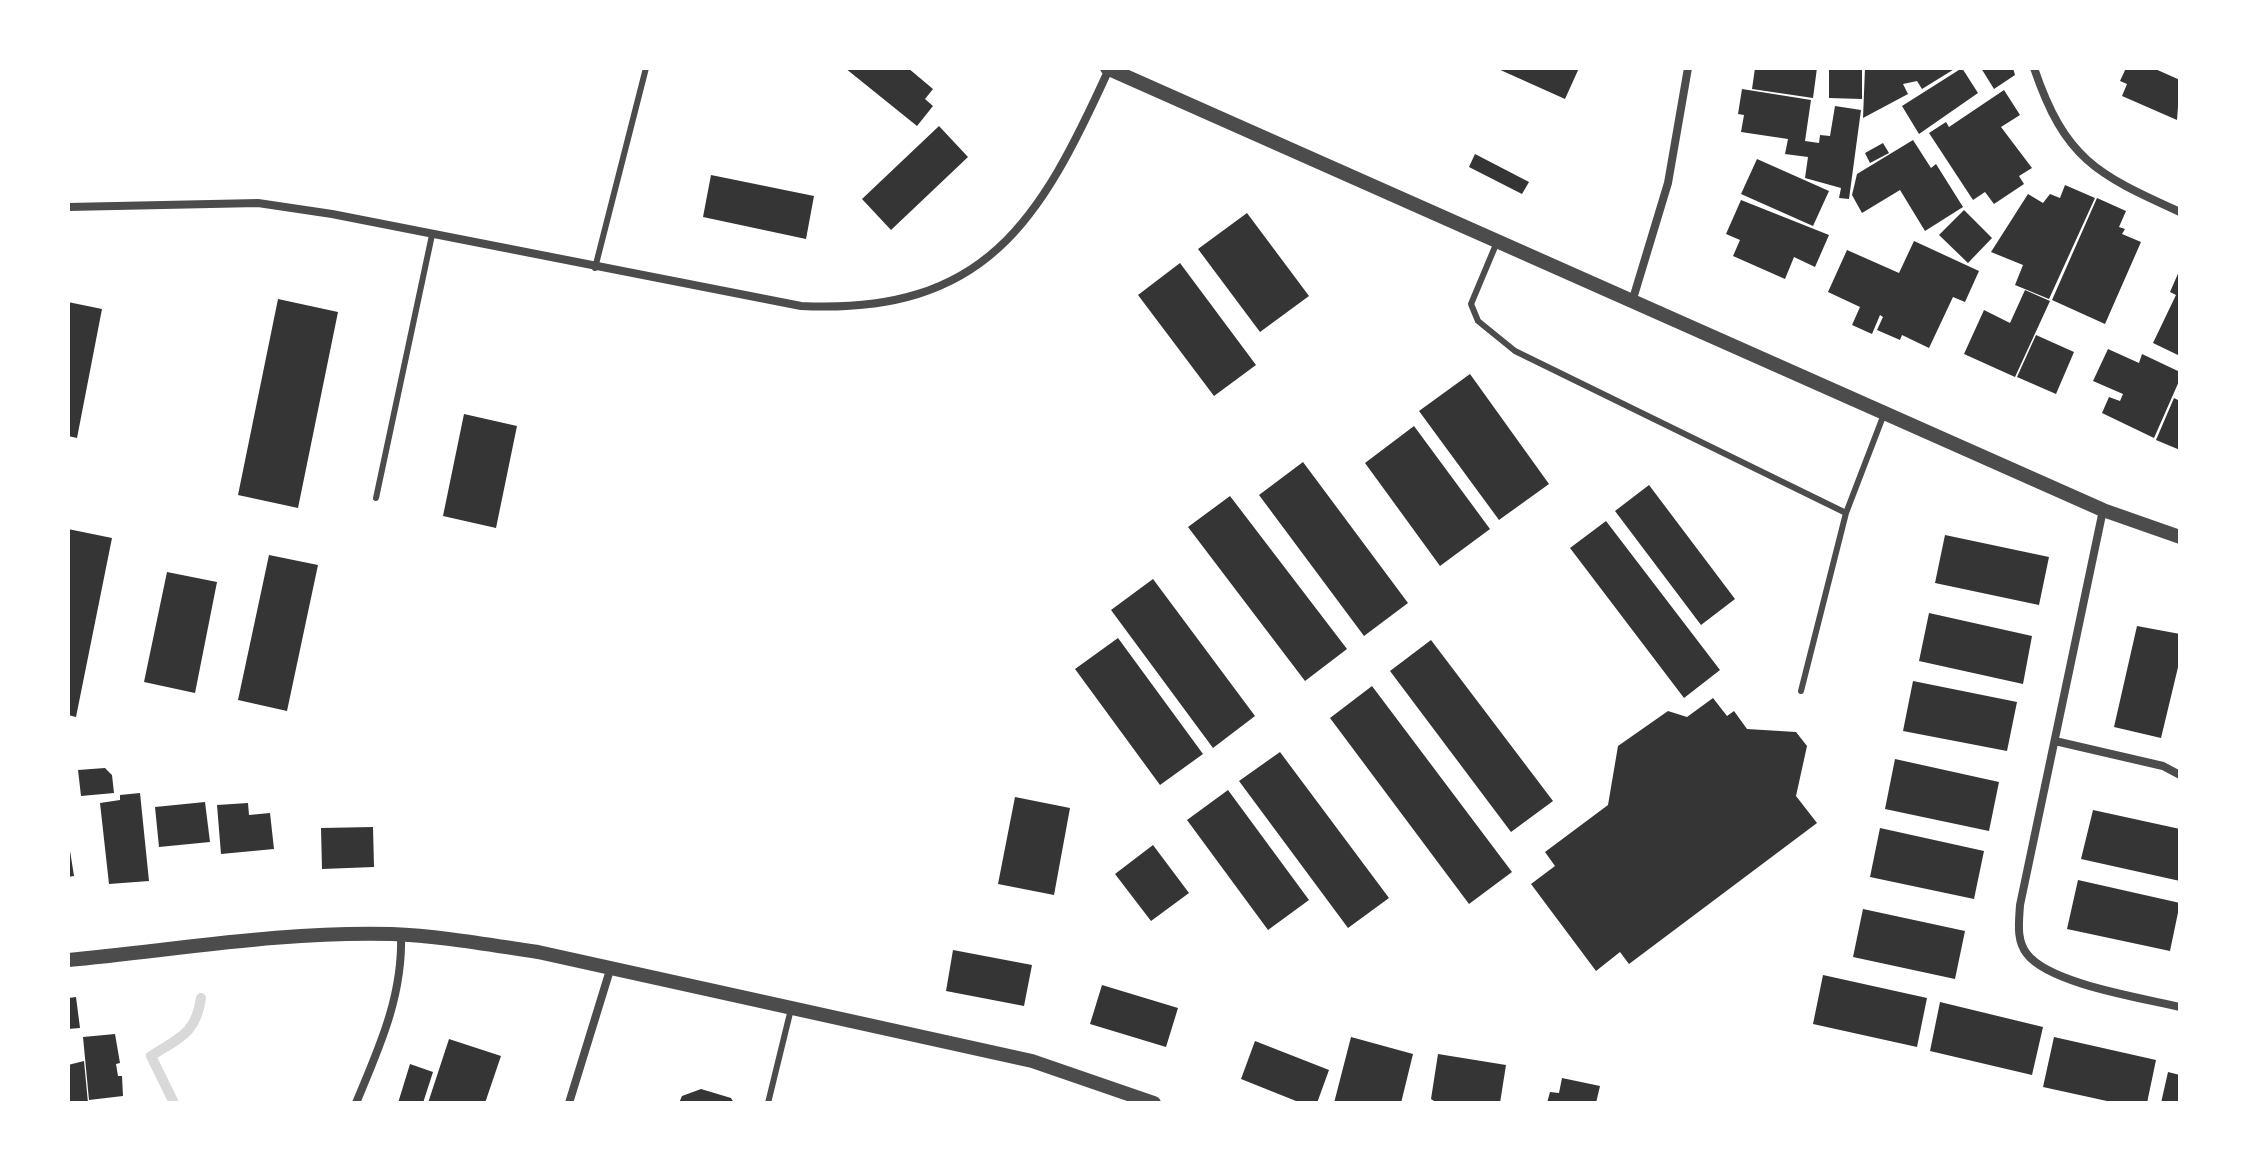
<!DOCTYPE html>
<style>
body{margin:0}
#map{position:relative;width:2248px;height:1171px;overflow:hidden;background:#fff;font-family:Mulish,sans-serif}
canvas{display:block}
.frame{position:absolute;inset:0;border:70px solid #fff;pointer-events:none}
</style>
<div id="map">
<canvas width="2248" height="1171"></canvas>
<div class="frame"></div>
</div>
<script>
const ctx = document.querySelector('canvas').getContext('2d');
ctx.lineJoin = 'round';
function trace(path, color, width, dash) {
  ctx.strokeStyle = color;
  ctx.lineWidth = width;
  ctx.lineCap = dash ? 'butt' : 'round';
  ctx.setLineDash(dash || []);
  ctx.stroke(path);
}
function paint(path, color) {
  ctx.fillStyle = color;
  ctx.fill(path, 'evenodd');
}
trace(new Path2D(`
 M174 1103 151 1056C179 1038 196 1034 201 998`), '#d9d9d9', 10);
paint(new Path2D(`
 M845 68H908L933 89 925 99 933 106 917 126Z
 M1496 68H1579L1565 99Z
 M1755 68H1817L1813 98 1752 89Z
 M1829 68H1862V99L1829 98Z
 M1865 68H1956L1922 89 1917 81 1903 84 1908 94 1863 118Z
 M1962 68 1978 93 1919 134 1902 106Z
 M1981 68H2013L2015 75 1994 89Z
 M2126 68H2153L2180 80 2177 120 2122 96 2127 84 2120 81Z
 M1742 89 1811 100 1805 141 1819 143 1820 135 1830 136 1835 106 1861 110 1849 199 1839 198 1841 188 1805 178 1808 157 1785 154 1788 139 1741 132 1744 115 1738 114Z
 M2004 90 2020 115 2001 127 2032 168 2019 176 2024 184 1994 204 1985 192 1973 200 1929 133 1946 122 1949 127Z
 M939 126 968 157 891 230 862 199Z
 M1913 140 1931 168 1936 164 1963 207 1925 231 1900 190 1862 213 1852 195 1857 174Z
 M1883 143 1889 153 1870 163 1865 153Z
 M1475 154 1529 182 1522 194 1469 167Z
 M1757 159 1829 191 1813 226 1741 194Z
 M711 175 814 196 806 239 703 217Z
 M2065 185 2095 198 2049 299 2015 285 2023 265 1991 252 2028 194 2043 203 2050 194 2060 198Z
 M2097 198 2126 211 2119 227 2125 229 2122 234 2141 242 2105 324 2052 300Z
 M1741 200 1829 235 1815 267 1794 257 1785 279 1733 256 1740 240 1726 234Z
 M1964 210 1992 238 1968 263 1939 235Z
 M1247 213 1309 296 1260 332 1198 249Z
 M1914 241 1979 271 1965 302 1953 297 1929 348 1902 335 1900 340 1877 330 1883 317 1880 315 1872 334 1852 325 1860 307 1828 292 1847 250 1899 273Z
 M1180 263 1256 365 1214 396 1138 295Z
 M2180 269V356L2153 343 2176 295 2170 292Z
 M2025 290 2050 301 2015 377 1964 354 1984 310 2010 323Z
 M278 299 338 312 298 508 238 495Z
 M68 302 102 309 77 438 68 436Z
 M2036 335 2074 352 2056 394 2017 377Z
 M2108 349 2139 363 2142 354 2180 372V379L2154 438 2102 413 2109 397 2120 401 2123 394 2093 381Z
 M1470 374 1549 484 1499 520 1419 411Z
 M2174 398 2180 401V450L2156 440Z
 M464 414 517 426 496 528 443 516Z
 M1414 426 1490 529 1440 566 1365 463Z
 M1303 462 1408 603 1364 636 1259 495Z
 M1649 485 1735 599 1701 625 1615 511Z
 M1230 496 1347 649 1305 681 1188 527Z
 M1606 521 1720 670 1684 698 1570 548Z
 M68 529 112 538 76 717 68 715Z
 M1945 535 2049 557 2039 605 1935 583Z
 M269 555 318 565 287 711 238 700Z
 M167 572 217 582 195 693 144 682Z
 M1153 579 1255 716 1213 748 1111 610Z
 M1929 613 2032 636 2023 684 1919 661Z
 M2137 626 2180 634V659L2161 738 2114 727Z
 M1118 638 1203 754 1160 785 1075 669Z
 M1431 640 1553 801 1511 832 1390 671Z
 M1913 681 2017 702 2007 751 1903 731Z
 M1372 686 1512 872 1469 904 1330 718Z
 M1713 698 1727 716 1734 711 1747 729 1796 732 1807 746 1796 796 1817 823 1629 964 1620 952 1596 971 1531 884 1555 866 1545 852 1608 805 1618 746 1668 711 1687 717Z
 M1280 752 1389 898 1348 928 1239 781Z
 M1895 759 1999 782 1989 831 1885 809Z
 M105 768 112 775 114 793 81 796 78 770Z
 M1228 790 1309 900 1268 930 1187 820Z
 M140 793 149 881 109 884 100 803 120 800V795Z
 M1015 797 1070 808 1054 895 998 884Z
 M205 802 210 842 159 847 155 807Z
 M248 803 249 815 270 813 274 849 221 854 217 805Z
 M2093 810 2180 829V881L2081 859Z
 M373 827 374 867 322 869 321 828Z
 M1880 828 1984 851 1974 899 1870 877Z
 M68 838 74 876 68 877Z
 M1153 845 1189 893 1151 921 1115 874Z
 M2078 880 2180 903 2170 951 2067 929Z
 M1863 909 1965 931 1955 979 1853 957Z
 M953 950 1032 965 1024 1006 946 991Z
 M1823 975 1927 998 1917 1047 1813 1024Z
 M1102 985 1178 1008 1166 1047 1090 1024Z
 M76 997 80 1028 68 1029V998Z
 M1940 1002 2043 1027 2032 1075 1930 1051Z
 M115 1034 120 1063 116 1064 118 1076H122L123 1096 89 1100 83 1037Z
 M1351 1037 1413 1054 1401 1103H1334Z
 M2054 1037 2156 1060 2147 1103H2116L2043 1087Z
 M449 1039 501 1056 485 1103H428Z
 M1255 1041 1329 1070 1317 1103H1301L1241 1079Z
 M1438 1054 1506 1065 1500 1103H1437L1431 1099Z
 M84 1061 88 1103H68V1065Z
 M410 1064 433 1072 423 1103H398Z
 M2168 1072 2180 1075V1103H2161Z
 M1562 1078 1600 1086 1596 1103H1547L1550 1092 1559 1093Z
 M701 1089 731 1098 734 1103H679L682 1096Z`), '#353535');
trace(new Path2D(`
 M1497 242 1471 304 1478 321 1515 351 1846 513 1884 414
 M595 268 646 68
 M376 498 432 235
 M1801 691 1846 513
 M768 1103 791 1009`), '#4c4c4c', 6);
trace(new Path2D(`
 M2034 68C2065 159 2096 174 2180 212
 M68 207 258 203 332 214 801 306C986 315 1040 221 1109 69
 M1632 302 1668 183 1688 68
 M2103 510 2020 905C2019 922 2016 940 2027 954 2050 984 2143 998 2180 1007
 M2055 741 2163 766 2180 775
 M356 1103C379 1048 403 996 401 935
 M569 1103 610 970`), '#4c4c4c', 8);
trace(new Path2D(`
 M1107 68 2103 510 2180 537
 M68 960C175 950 284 931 392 934 441 936 490 945 538 952L1032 1061 1154 1103`), '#4c4c4c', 14);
</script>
